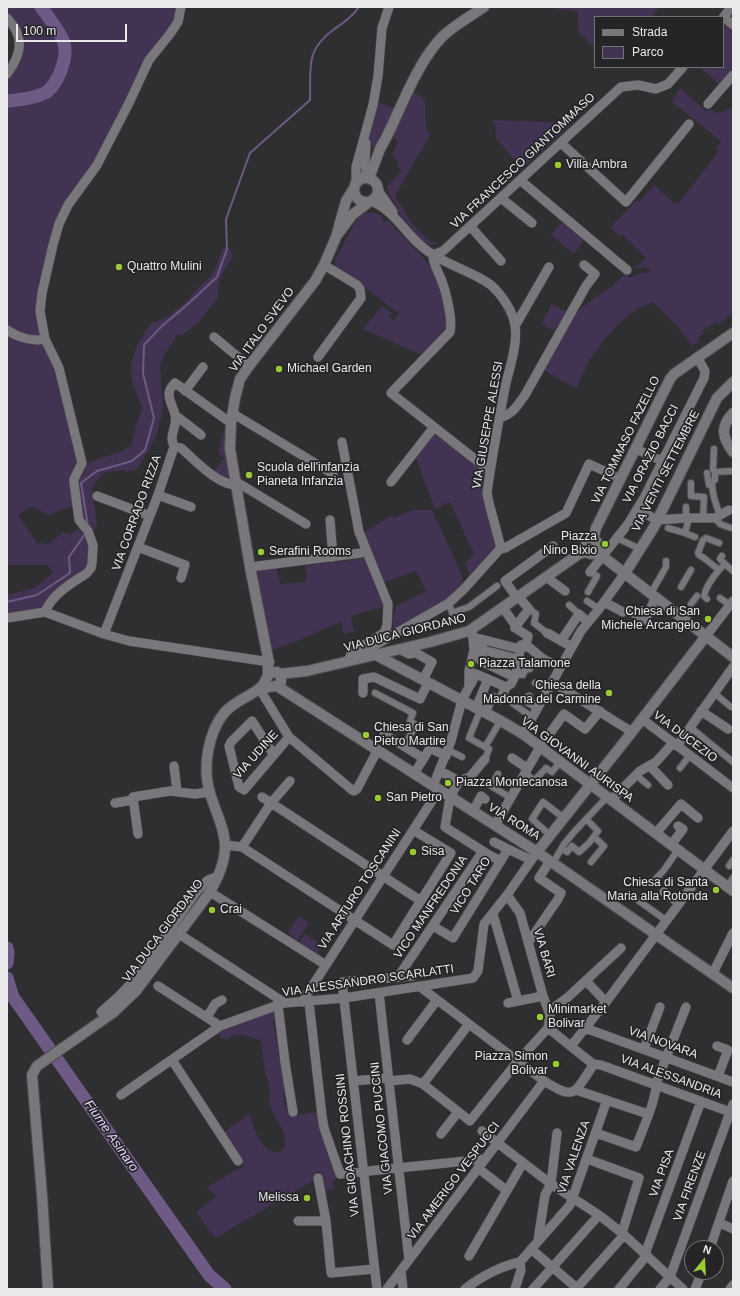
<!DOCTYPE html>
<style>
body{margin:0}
#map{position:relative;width:740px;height:1296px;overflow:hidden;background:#2f2e30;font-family:Helvetica,sans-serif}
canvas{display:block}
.frame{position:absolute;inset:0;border:8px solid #e9e8ea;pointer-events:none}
.legend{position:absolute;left:594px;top:16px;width:130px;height:52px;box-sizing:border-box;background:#252426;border:1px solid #737274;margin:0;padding:5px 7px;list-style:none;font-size:12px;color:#e9e8ea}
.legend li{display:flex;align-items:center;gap:8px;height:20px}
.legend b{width:20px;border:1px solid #737274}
.north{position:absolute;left:684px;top:1240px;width:40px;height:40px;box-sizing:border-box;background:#252426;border:1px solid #737274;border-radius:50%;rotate:18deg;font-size:11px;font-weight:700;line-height:16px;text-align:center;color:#e9e8ea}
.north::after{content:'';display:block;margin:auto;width:14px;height:18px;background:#9bcb32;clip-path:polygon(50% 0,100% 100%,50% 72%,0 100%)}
.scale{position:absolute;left:16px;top:24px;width:111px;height:18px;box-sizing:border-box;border:2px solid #e9e8ea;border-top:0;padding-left:5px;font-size:12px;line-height:14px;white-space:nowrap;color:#e9e8ea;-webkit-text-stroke:3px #252426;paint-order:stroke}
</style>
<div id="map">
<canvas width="740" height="1296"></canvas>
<div class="frame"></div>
<ul class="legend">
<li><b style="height:5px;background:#79777b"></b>Strada</li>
<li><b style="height:11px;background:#433353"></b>Parco</li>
</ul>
<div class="north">N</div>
<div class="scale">100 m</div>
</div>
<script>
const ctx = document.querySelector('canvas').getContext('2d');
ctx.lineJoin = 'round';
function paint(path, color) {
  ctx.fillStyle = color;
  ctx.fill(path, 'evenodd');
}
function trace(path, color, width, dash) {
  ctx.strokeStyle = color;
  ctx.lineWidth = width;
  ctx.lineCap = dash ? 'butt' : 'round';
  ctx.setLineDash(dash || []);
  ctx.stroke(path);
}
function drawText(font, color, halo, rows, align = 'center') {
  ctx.font = font + ' Helvetica,sans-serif';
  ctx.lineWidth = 3.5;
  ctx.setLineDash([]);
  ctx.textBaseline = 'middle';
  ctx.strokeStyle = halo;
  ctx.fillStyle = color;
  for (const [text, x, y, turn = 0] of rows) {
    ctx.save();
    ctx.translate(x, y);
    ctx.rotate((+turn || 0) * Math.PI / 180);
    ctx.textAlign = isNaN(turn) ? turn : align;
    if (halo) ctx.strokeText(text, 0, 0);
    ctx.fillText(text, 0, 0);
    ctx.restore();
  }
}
paint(new Path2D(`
 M7 7H179L178 14 49 247 42 335 39 338 7 328V76L20 50 7 16Z
 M559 7H659L651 17H595V48L578 31V11L556 9Z
 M724 24 733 31V67L719 84 699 67H723V25Z
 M680 88 707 112 709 109 716 113 721 112 733 108V314L718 325 715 322 702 331 703 334 698 338 700 341 692 346 680 329 653 302C648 304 641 306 636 310 612 326 584 361 577 389L544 370 570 321 582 307 612 286 625 274 629 278 641 273H648L650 269 643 267 633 269 646 258 622 234 620 236 610 228 637 200 639 202 654 185 673 202 678 204 719 151 716 149 721 141 672 102Z
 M414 92 425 100 426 129 431 134 398 190 395 195 396 198 414 226 430 242 441 243 430 245 423 241 400 215 386 187 402 171 397 166 399 162 392 155 398 142 393 136Z
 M378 102 396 109 377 146 374 148 371 146C366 133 375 115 378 102Z
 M491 120 573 123 522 169 496 138 495 124Z
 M367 213H373L383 216 381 219 385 223 387 220C401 234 433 264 439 281 444 296 446 312 449 327L424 356 363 329 382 306 392 313 389 317 394 320 399 313 365 288 335 268V261L356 220 361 215Z
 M562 222 584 240 574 254 551 235Z
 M223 248 230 249 233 256 220 278 218 289V298L199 322 181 336 178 334 164 355 160 367 163 407 156 437 137 469 126 472 125 470 105 472 95 482 92 490 97 525 92 532 80 517 76 484 85 465 100 458 121 452 131 445 136 425 141 412 142 407 132 382 131 373V365L137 345 151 323 166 318 184 304 199 287 208 279 215 269Z
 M552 304 567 312 554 331 541 324Z
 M7 333 43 343 57 368 79 460 72 506 48 515 32 506 18 515 37 543 48 544 64 532 69 535 80 528 88 533 91 557 87 569 42 609 7 615V595L34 588 53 573 48 565H7Z
 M225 427 226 451 230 479 229 481 214 471 224 458 218 453Z
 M434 433 483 471 486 476 496 547 470 577 465 564 474 554 450 502 435 509 416 458Z
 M413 510H432L462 575V586C442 605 419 618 394 629L392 617 395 613 396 606 426 591 416 571 383 583 363 535 365 532 392 515 393 518Z
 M366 558 384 608 375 609 351 616 354 632 344 634 341 621 307 637 272 650 256 571 277 568 280 584 305 582 307 577 305 566Z
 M299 916 309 923 297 941 291 937 292 935 288 932Z
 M305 934 318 942 319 954H317L299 943Z
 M276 1009V1014L273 1022 285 1087 284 1100 286 1108 292 1116 317 1112 318 1123 336 1173 335 1180H332L334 1189 324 1190 320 1171 315 1172 316 1179 215 1238 196 1212 216 1197 207 1187 244 1166 235 1153 224 1132 249 1114C253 1125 260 1150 274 1152 276 1153 278 1152 280 1152L285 1147 284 1133 274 1115 269 1103 270 1089 264 1066 261 1041C251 1037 236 1029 227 1040L220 1037 218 1033 229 1027Z`), '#433353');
trace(new Path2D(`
 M88 526 81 483 97 471 132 461 145 450 154 418 143 373 144 345 162 326 188 304 217 277 227 249 226 219 250 153 310 100C311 67 305 51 333 30 343 23 352 17 359 7
 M7 602 37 595 70 573 69 557 85 534`), '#6e5a84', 2);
trace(new Path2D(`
 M7 101C18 100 39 98 48 91 59 81 68 57 64 43 63 36 46 14 41 7
 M7 948 8 953 7 963
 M7 978 13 997 209 1275 225 1289`), '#6e5a84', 13);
const pedestrian = new Path2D(`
 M714 449 713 470 715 472 733 471
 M715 472V480L712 482C712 494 715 503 720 515
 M707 473 709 485 712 486
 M691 483V496L704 497 703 518
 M686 507V518
 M715 518 720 524 731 528
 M668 528 685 533 695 537
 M685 533 689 518
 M617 538 640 549
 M706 538 719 543
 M703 540 698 553 699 555 704 558 719 570 725 564 733 571
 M722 556 720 559 725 564
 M681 587 691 570
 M588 592 597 576 590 572
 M651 593 666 567V561
 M720 598 730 605
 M707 599 704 596C706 586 713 577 719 570
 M587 601 599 609
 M449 603 452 613 469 607 497 586
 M691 604 697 596
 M569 605 579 614
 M529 609 536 614 534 623 547 633
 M623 612H628L645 620
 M516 674 523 675 525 670 530 669 536 654
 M535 683 547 690
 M375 693 413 713 410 721 416 725 404 746
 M714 693 731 707
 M502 695 510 699 512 703 532 717
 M478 716 469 738 485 747
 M690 727 733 762
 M448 750 462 757
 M485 759 489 749 485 747 498 725
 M680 768 690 755
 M525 772 534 781 546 768 552 772 560 762
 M498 774 491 786 511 798
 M636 775 648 785
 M550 835 532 819 543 802 564 818
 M562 848 567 852 572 846 579 852 589 843 598 831 586 819
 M591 862 604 846 594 837
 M553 863 564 844 574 832 607 797
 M729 866 733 860
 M653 882 664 870 678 850
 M727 887 733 878
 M639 901 667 921`);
const minor = new Path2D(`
 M724 17 733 25
 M7 18C25 37 22 54 7 74
 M723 18 731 7
 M708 104 733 75
 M366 143C366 156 362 168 370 178
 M561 143 626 202 689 124
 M520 180 627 270
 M356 182V167L373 105 378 76 382 28 389 7
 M378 190 393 212
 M501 198 532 223
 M470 226 501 261
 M515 326 549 267
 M7 330C17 337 33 342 45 339
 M214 337 249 366
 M318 357 361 298 360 289 357 285 324 265
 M185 391 203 367
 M232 413 333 474
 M175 415 201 435
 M500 418C514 413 516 407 525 395L586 286 595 274 584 265
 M342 442 359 532 388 604 387 626 384 633 352 652 348 661
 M175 448C167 434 178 429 175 415 174 408 169 402 169 394 169 389 172 386 175 383L231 423
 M636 449 662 461
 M490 471 391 393 450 332C453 320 446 291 441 279 438 271 433 264 433 255L443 251 621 87 638 85 656 89 668 84 683 67
 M235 481 306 524
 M391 482 434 427
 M158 495 191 507
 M97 496 150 516
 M637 509 657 520 686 518H715L729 510
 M330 520 333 557
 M138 547 185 565 181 578
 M500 549 505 548 566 513 589 464 613 475
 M250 567 361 553
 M590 572 628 524 645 496 704 378 705 371 697 357
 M546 577 565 591
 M517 598 505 581 553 546
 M604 602 623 612
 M503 608 516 626 515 628 528 636 526 646
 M45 612C53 593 71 584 87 573L91 568 92 563 93 545 88 531 79 520 74 483V479L82 463 59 368 45 339 40 311 42 293 53 245 59 224 68 205 97 165 129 103 149 60 170 34 178 22 181 7
 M7 618 45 612 104 634 129 641 270 662
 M645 620 656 597
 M516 626 529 609 518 596
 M547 633 567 644
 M104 634 158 495 173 450 177 447 181 448C195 460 216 484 236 485
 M706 636 733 601
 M477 638 520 649
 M481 639 483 650 481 661 514 677
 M561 641 579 614 588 622
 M399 649 409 654 416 653 432 662 423 680
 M483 650 518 659
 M357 659 372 647 449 603 464 589 500 549V544L489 503 487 493C492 456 499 419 506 383 510 367 518 342 515 326 513 311 502 295 491 285 473 272 450 266 432 254 408 240 397 211 371 201
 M552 682 632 732
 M471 684 476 674 506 687
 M259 688 289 737 352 790 354 791 357 789 377 751
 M363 693V679L374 677 420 699 428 683
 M529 697 527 701 538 707
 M476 708 488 679
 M701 711 728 729
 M485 713 492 697 500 700 506 687 511 684 516 674 521 645 530 648 543 659 560 667
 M642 719 733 788
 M384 734 423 758
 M523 734 581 631 599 609 625 573
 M677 746 733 667
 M274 755 252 721 231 742 229 746 239 787 244 790 289 737
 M512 758 527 768
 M174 766 177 791
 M650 766 668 785
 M440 771 459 781 450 797 445 827 489 855 501 861
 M414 774 430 748 446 756
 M459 781 470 777 485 759
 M433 786 451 741 462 700 469 687V671L474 650 472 629
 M262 797 421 901
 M611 800 640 771 656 762 673 743
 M115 803 133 800
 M473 811 481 796 485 799
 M495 825 540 747 564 714 585 729 600 711
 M656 833 681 804 698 818
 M138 834 133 797 170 791 195 794 209 792
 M494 842 508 849
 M225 845 242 847 393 945 451 853 413 830
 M671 845 683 829 678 826
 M242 847 271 803 290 781
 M210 892 326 965
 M664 892 679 903
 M493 914 518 1001
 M433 926 453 938 508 849 531 860
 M179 934 285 1003
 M528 943 558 899 561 893 539 878 550 861
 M713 973 733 933
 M398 977 483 851
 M586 981 606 1002
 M158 986 220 1026
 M419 986 544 1081C575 1100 573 1095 592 1067L593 1064 548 1028
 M379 993 409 1260
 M302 1002 439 790
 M309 1002 322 1116 324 1128 340 1174 485 1159
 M508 1003 543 996
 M278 1005 285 1062 293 1112
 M549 1011 567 998 621 948
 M101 1012 119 996 136 978 197 891 208 880 219 876
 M207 1017 215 1004 222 1000
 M585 1028 733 1082
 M407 1040 437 1000
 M571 1046 606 1002 733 831
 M717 1046 728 1050 718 1076
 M644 1049 660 1007
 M172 1060 238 1161
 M593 1064 601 1065 733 1113
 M353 1081 388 1078
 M389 1081 410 1079 423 1084 470 1121 518 1061 548 1028 550 1015 543 996 520 913 507 895
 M423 1084 469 1024
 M576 1090 648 1114
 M121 1095 220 1026 278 1005 285 1003 344 998 473 978 478 971 484 924 507 895 537 852
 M482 1131 551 1184 599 1215 622 1233 683 1289
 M596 1133 636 1147C644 1126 655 1103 657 1081L686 1007
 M441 1134 458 1112
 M587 1159 639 1178 622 1233
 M478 1168 506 1190
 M318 1178 326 1221 331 1273 374 1269
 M298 1221H326
 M720 1223 733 1229
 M538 1240 545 1195 551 1184 557 1133
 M710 1248 733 1181
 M531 1249 578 1289
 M645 1254 701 1101
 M469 1256 523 1163
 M401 1271 403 1289
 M377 1289 342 982 413 976
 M387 1289 544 1081
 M465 1289C480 1277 501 1266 520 1262L570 1205 607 1100
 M515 1289 521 1270 520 1262
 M533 1289 599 1215
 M576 1289 624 1235
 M619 1289 647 1255
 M660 1289 670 1277 733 1104
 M695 1289 702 1272
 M730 1289 733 1285`);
const tertiary = new Path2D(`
 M354 190a12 12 0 1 1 24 0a12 12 0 1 1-24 0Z
 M361 178 371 173 380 149 386 138C402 106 417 63 442 37 453 26 471 16 484 7
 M338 234 352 215 369 202
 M733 413C720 427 722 437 733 452
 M597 552 733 657
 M625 573 654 527 717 398 733 382
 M268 675V658L250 567 230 449 231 423 235 398 240 379 249 366 315 281 324 265 336 237 346 201 354 188
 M537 852 632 732 706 636`);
const secondary = new Path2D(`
 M585 547a7 7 0 1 1 14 0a7 7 0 1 1-14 0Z
 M593 540 596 528 670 379 674 374 733 333
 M374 654 501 721 523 734 733 891
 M279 674 307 671 430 642 469 631 579 554 586 552
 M277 686 537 852 733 988
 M48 1289 42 1195 32 1075 37 1066 114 1012 136 991 210 892C218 877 225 863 225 846 225 828 215 811 210 793 202 768 208 732 225 712 235 701 249 697 260 688 265 684 266 677 270 673L277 672 281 677V682L277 686 260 688`);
trace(pedestrian, '#4e4d4f', 8);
trace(minor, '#4e4d4f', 10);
trace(tertiary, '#4e4d4f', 12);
trace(secondary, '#4e4d4f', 12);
trace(pedestrian, '#79777b', 6);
trace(minor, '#79777b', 9);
trace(tertiary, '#79777b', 10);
trace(secondary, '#79777b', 10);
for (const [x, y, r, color] of [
 [558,165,4,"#9bcb32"],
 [119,267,4,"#9bcb32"],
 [279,369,4,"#9bcb32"],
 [249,475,4,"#9bcb32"],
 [605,544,4,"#9bcb32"],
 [261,552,4,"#9bcb32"],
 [708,619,4,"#9bcb32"],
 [471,664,4,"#9bcb32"],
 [609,693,4,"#9bcb32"],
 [366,735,4,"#9bcb32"],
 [448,783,4,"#9bcb32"],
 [378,798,4,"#9bcb32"],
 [413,852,4,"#9bcb32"],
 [716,890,4,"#9bcb32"],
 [212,910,4,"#9bcb32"],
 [540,1017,4,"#9bcb32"],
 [556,1064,4,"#9bcb32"],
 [307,1198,4,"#9bcb32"]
]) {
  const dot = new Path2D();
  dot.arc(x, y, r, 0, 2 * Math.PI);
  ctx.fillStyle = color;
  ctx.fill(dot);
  trace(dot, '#252426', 1.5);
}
drawText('12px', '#e9e8ea', '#252426', [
 ["VIA FRANCESCO GIANTOMMASO",523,161,-43],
 ["VIA ITALO SVEVO",262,330,-54],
 ["VIA GIUSEPPE ALESSI",488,425,-80],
 ["VIA TOMMASO FAZELLO",626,440,-64],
 ["VIA ORAZIO BACCI",651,454,-63],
 ["VIA VENTI SETTEMBRE",666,471,-63],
 ["VIA CORRADO RIZZA",137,513,-70],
 ["VIA DUCA GIORDANO",405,633,-14],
 ["VIA DUCEZIO",685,737,37],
 ["VIA UDINE",256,755,-48],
 ["VIA GIOVANNI AURISPA",577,760,36],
 ["VIA ROMA",514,822,32],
 ["VICO TARO",471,886,-58],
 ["VIA ARTURO TOSCANINI",360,889,-57],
 ["VICO MANFREDONIA",431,907,-56],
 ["VIA DUCA GIORDANO",163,931,-53],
 ["VIA BARI",544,953,74],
 ["VIA ALESSANDRO SCARLATTI",368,981,-8],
 ["VIA NOVARA",663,1043,20],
 ["VIA ALESSANDRIA",671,1077,20],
 ["VIA GIACOMO PUCCINI",382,1128,-96],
 ["VIA GIOACHINO ROSSINI",348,1145,-96],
 ["VIA VALENZA",574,1157,-71],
 ["VIA PISA",662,1173,-70],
 ["VIA AMERIGO VESPUCCI",454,1181,-53],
 ["VIA FIRENZE",690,1186,-70]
]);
drawText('12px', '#e9e8ea', '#252426', [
 ["Villa Ambra",566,165],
 ["Quattro Mulini",127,267],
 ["Michael Garden",287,369],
 ["Scuola dell'infanzia",257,468],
 ["Pianeta Infanzia",257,482],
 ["Piazza",597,537,"right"],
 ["Nino Bixio",597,551,"right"],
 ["Serafini Rooms",269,552],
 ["Chiesa di San",700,612,"right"],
 ["Michele Arcangelo",700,626,"right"],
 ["Piazza Talamone",479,664],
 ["Chiesa della",601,686,"right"],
 ["Madonna del Carmine",601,700,"right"],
 ["Chiesa di San",374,728],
 ["Pietro Martire",374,742],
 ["Piazza Montecanosa",456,783],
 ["San Pietro",386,798],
 ["Sisa",421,852],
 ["Chiesa di Santa",708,883,"right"],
 ["Maria alla Rotonda",708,897,"right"],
 ["Crai",220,910],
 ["Minimarket",548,1010],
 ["Bolivar",548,1024],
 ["Piazza Simon",548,1057,"right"],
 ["Bolivar",548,1071,"right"],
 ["Melissa",299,1198,"right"]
], 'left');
drawText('italic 13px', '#e7d4fe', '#252426', [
 ["Fiume Asinaro",111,1136,55]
]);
</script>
